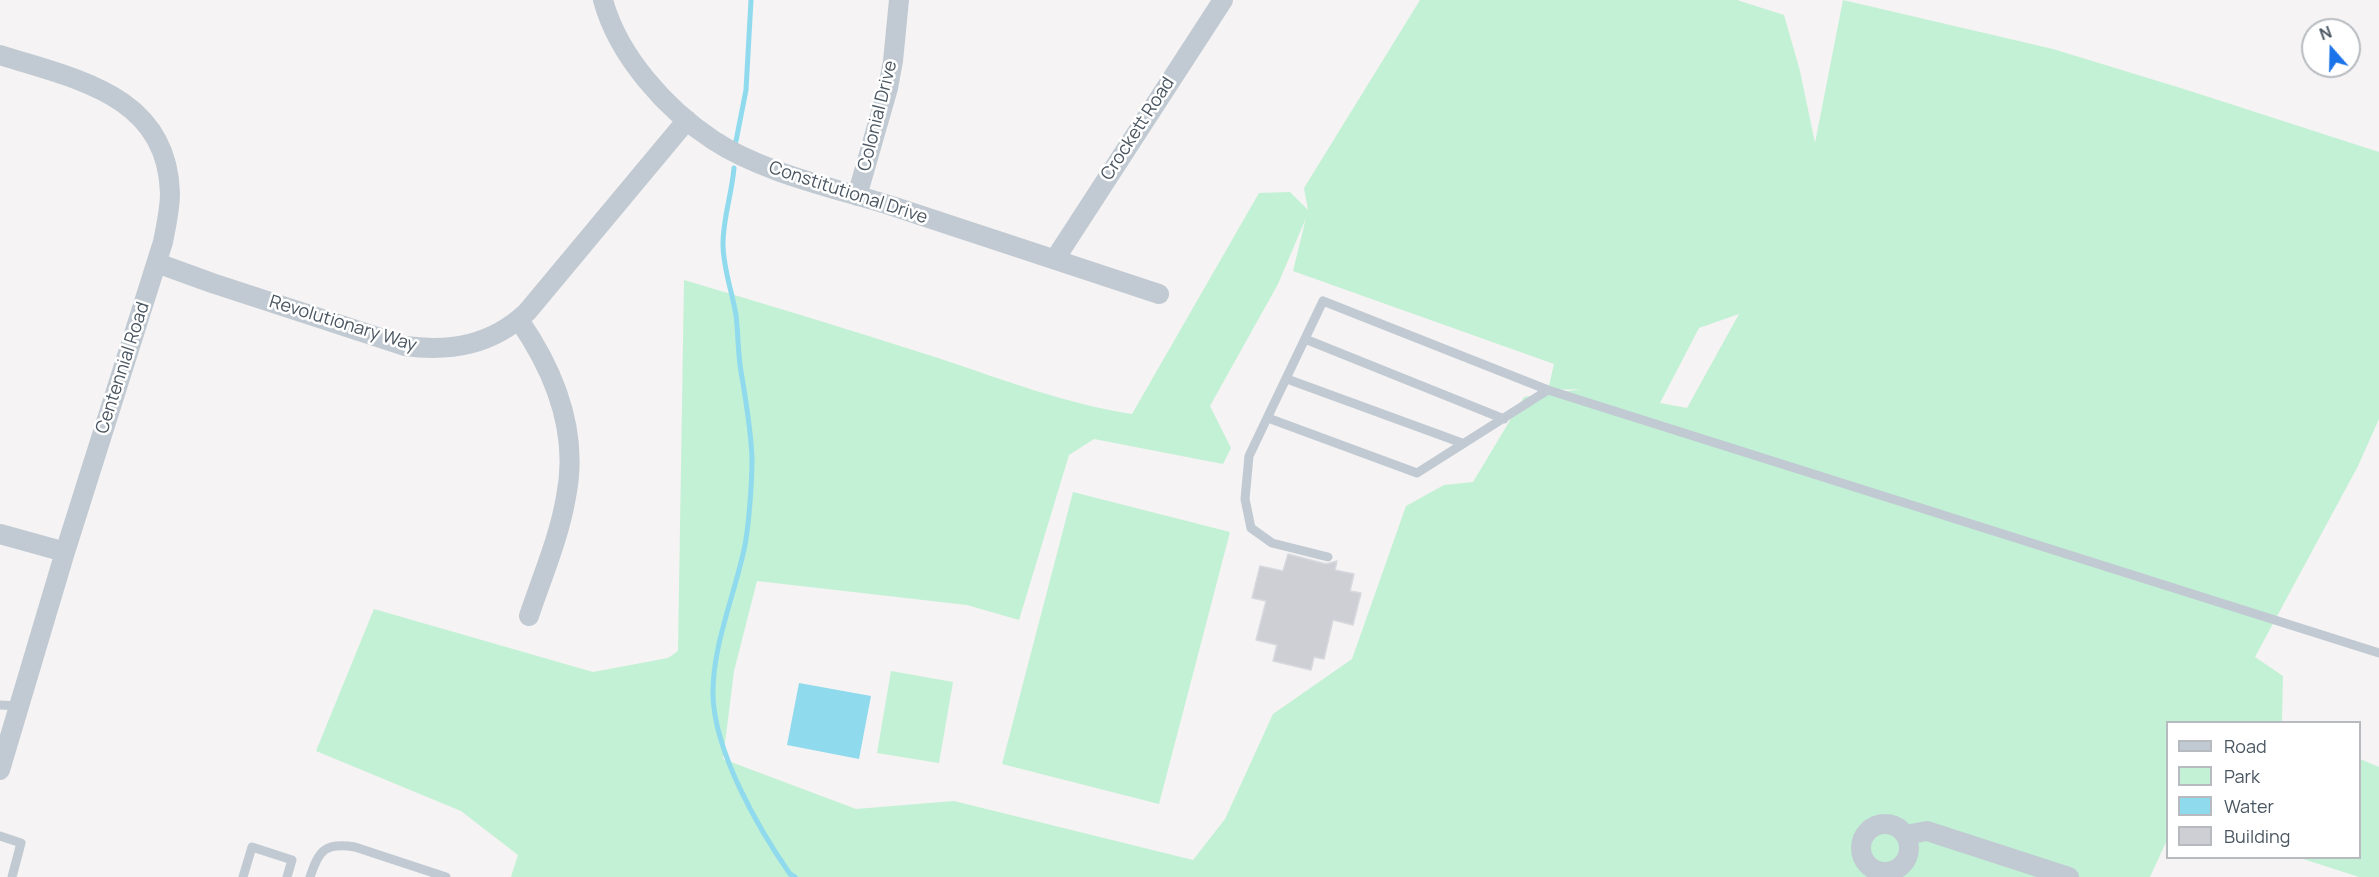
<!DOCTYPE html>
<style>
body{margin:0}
#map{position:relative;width:2379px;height:877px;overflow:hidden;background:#f5f3f3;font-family:Manrope,sans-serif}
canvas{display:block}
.legend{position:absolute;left:2166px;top:721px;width:195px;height:138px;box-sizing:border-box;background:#fff;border:2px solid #b7bbc0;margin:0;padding:8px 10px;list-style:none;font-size:18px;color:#4a5661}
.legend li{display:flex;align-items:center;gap:12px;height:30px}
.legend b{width:30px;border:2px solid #b7bbc0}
.north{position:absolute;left:2301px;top:18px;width:60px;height:60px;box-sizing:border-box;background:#fff;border:2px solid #b7bbc0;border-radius:50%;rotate:340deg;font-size:16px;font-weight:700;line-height:24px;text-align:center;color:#4a5661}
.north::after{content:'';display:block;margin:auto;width:21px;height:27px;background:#1a73e8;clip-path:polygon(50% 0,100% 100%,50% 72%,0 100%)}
</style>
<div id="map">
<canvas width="2379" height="877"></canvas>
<ul class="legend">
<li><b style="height:8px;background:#c1cad2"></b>Road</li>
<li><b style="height:16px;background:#c3f1d5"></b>Park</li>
<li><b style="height:16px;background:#90daee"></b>Water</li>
<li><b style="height:16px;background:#cdcfd5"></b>Building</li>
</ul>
<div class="north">N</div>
</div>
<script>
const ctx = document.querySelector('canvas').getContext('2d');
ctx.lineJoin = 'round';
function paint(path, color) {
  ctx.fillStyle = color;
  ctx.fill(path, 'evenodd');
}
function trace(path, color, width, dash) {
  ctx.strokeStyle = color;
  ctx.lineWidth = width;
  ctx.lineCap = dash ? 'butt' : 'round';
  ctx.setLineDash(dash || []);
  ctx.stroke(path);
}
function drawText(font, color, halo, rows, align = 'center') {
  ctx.font = font + ' Manrope,sans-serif';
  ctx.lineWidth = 5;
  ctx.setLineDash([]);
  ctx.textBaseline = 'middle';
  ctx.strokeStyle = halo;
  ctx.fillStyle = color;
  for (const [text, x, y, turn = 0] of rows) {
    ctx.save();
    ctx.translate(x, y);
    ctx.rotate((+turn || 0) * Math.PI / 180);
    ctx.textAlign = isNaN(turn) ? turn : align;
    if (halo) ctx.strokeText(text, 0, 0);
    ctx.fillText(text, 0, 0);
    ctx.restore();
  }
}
paint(new Path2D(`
 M1420 0H1737L1784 15 1800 71 1815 143 1843 0 2053 49 2187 90 2379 152V419L2358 466 2255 657 2283 676 2282 722H2168L2167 840 2150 877H511L518 855 461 811 316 751 374 609 593 672 668 658 678 651 684 280C769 305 854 331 938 358 1001 379 1066 404 1132 414L1259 193 1290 192 1308 210 1304 188ZM1306 218 1293 271 1554 364 1548 390 1582 389 1524 397 1473 482 1444 485 1406 506 1352 659 1273 714 1225 819 1193 860 954 801 856 809 723 759 734 671 757 581 967 605 1019 620 1069 455 1094 439 1223 464 1231 448 1210 406 1278 284ZM1739 314 1687 408 1660 403 1699 328Z
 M1073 492 1230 532 1159 804 1002 764Z
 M891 671 953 682 939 763 877 753Z
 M2360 759 2379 767V877H2359L2300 858H2360Z`), '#c3f1d5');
paint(new Path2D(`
 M799 683 871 696 859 759 787 745Z`), '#90daee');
trace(new Path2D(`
 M736 141 746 90 751 0
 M734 168C732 193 723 218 723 244 723 268 732 291 736 315 738 332 738 349 740 365 745 397 751 427 752 459 752 482 749 523 745 545 735 595 712 645 713 696 715 753 758 828 790 874L795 877`), '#90daee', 5);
const building = new Path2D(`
 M1288 554 1326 564 1337 561 1335 570 1354 574 1350 591 1361 593 1353 625 1333 620 1324 659 1314 657 1311 670 1273 661 1277 645 1256 640 1266 601 1252 598 1260 566 1283 571Z`);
paint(building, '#cdcfd5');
trace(building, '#d7d9de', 1.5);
trace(new Path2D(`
 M1305 339 1504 419
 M1287 379 1462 443
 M1268 418 1417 473 1548 390
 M1328 557 1272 543 1251 528 1245 499 1249 456 1323 301 1548 390 2379 653
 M0 705 19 706
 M0 836 21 843 12 877
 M243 877 252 847 292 860 287 877
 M310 877C319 850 325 842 355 847L446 877`), '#c1cad2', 9);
trace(new Path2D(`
 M603 0C618 56 666 109 713 140 763 173 835 188 892 206 981 235 1070 264 1159 294
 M0 55C75 79 167 94 170 193 170 209 166 226 163 242L65 552 0 770
 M857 196 888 88 893 61 899 0
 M1055 259 1223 0
 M157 263 212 283 405 346C451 352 492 345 527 312L687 120
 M519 320C555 372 579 433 566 497 559 538 542 577 529 616
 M0 534 65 552
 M1861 848a24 24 0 1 1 48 0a24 24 0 1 1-48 0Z
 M1905 835 1927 831 2069 877`), '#c1cad2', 20);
drawText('18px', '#4a5661', '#fff', [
 ["Colonial Drive",878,116,-76],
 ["Crockett Road",1138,129,-57],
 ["Constitutional Drive",848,193,18],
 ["Revolutionary Way",343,324,17],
 ["Centennial Road",123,368,-72]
]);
</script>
